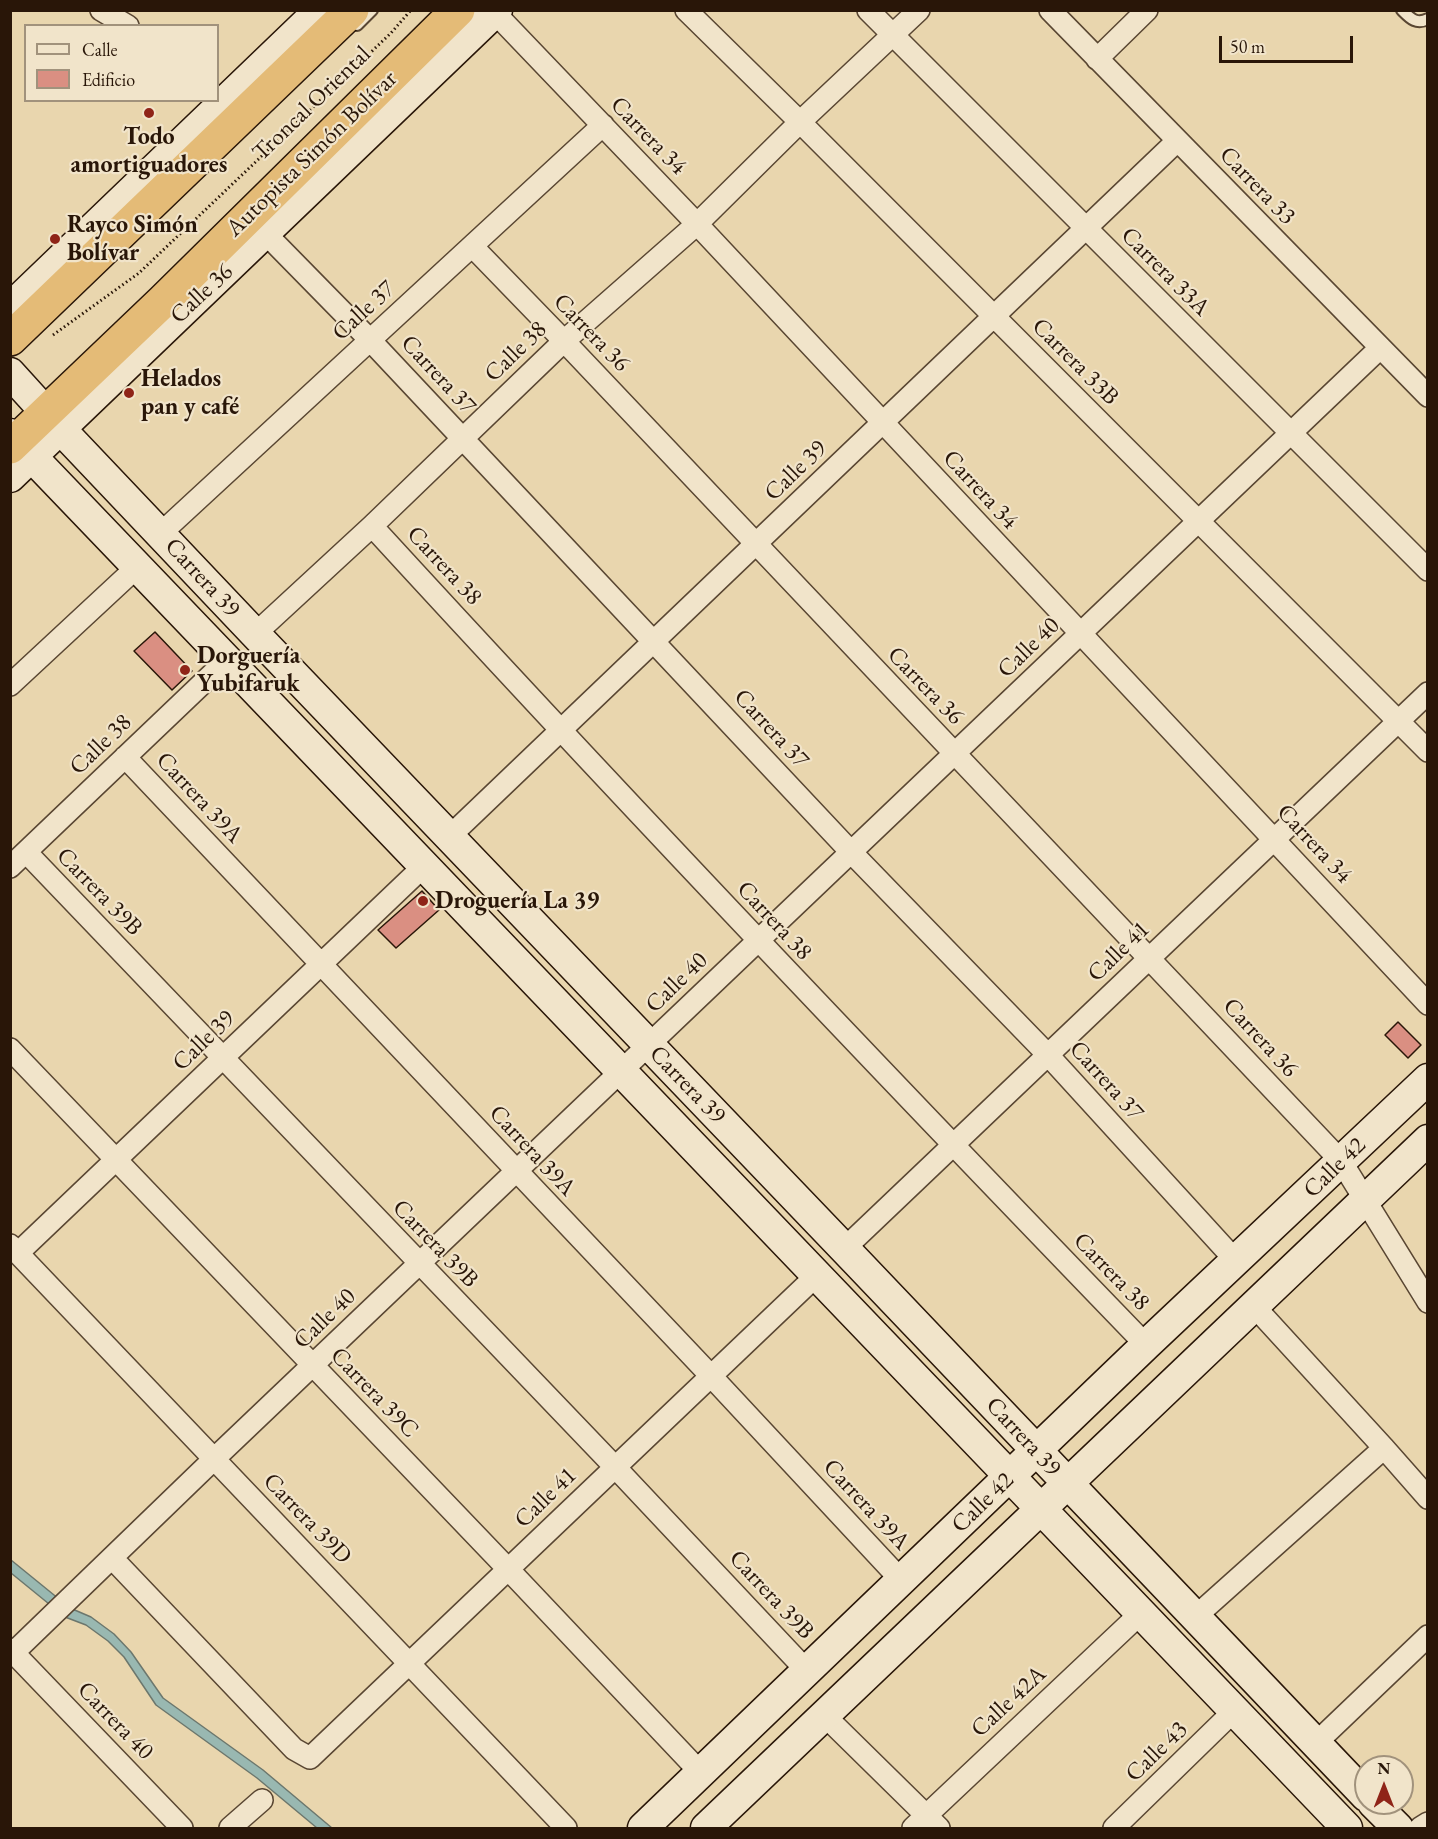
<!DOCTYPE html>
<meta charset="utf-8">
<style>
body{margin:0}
#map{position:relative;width:1438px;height:1839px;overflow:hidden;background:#e9d6ae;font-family:"EB Garamond",serif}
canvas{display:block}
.frame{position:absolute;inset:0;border:12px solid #291608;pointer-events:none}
.legend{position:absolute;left:24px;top:24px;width:195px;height:78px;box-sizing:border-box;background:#f1e4ca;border:2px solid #a1927c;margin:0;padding:8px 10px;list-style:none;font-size:18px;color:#291608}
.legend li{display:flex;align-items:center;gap:12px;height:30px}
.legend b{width:30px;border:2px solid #a1927c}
.north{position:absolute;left:1354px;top:1755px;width:60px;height:60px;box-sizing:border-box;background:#f1e4ca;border:2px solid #a1927c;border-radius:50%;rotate:0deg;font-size:16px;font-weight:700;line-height:24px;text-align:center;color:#291608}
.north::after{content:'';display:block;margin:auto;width:21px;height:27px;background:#8f2418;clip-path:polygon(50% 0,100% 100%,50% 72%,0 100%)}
.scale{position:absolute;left:1219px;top:36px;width:134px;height:27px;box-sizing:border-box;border:3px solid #291608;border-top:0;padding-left:8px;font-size:18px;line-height:21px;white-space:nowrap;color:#291608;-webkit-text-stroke:4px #f1e4ca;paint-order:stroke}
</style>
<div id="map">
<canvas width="1438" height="1839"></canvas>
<div class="frame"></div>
<ul class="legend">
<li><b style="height:8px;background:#f1e4ca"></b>Calle</li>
<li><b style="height:16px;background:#da8f82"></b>Edificio</li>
</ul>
<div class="north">N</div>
<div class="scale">50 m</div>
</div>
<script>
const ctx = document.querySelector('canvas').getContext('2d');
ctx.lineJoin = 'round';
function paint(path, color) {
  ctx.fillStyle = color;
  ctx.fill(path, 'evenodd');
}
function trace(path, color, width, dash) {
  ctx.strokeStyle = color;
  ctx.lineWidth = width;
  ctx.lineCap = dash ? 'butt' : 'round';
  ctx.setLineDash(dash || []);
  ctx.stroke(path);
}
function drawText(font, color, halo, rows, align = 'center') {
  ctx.font = font + ' "EB Garamond",serif';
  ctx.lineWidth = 4.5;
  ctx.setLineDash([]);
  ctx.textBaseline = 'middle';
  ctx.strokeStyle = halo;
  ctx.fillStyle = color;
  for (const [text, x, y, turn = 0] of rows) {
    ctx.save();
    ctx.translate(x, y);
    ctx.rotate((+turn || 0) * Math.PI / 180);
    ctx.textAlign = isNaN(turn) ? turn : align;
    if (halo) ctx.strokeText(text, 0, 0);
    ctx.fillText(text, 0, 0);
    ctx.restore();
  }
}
const water = new Path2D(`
 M11 1560 70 1608 91 1617 114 1634 131 1652 163 1698 263 1770 332 1828H317L257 1778 156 1705 124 1657 108 1641 86 1625 65 1617 11 1573Z`);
paint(water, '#99b8b1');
trace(water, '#6c776d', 1.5);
const building = new Path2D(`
 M155 632 192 671 172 690 134 651Z
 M422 891 439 910 396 948 378 930Z
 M1398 1022 1421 1045 1408 1058 1385 1035Z`);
paint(building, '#da8f82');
trace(building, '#291608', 1.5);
const lane = new Path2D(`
 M1402 10C1410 18 1416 25 1428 19
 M357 25 372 10`);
const street = new Path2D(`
 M101 10 128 26
 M686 10 800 122 1428 751
 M868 10 1428 570
 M1050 10 1428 396
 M495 13 697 224 1428 1004
 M1097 59 1147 10
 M266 234 370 340 851 852 1048 1055 1236 1261
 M472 246 564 341 1341 1161 1428 1302
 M372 526C626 803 885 1075 1146 1345
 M160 534 603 125
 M255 634 372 526 564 341 697 224 800 122 919 10
 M10 685 137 567
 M125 757 711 1376 902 1581
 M449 837 1177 141
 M26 852 615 1467 807 1671
 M10 867 227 660
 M10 1049 508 1569 701 1773
 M10 1245 566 1828
 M845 1248 1428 693
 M18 1253 425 865
 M1254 1306 1384 1448 1428 1498
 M112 1558 294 1749 310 1758 817 1275
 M1195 1617 1384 1448
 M10 1649 182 1828
 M10 1656 214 1459 1380 348
 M824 1715 939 1828
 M1316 1743 1428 1636
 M230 1828 262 1800
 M913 1828 1141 1613
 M1114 1828 1234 1711
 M1420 1828 1428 1823`);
const secondary = new Path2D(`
 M10 308 320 10
 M10 373 69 438 255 634 857 1262 1366 1796
 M10 434 1347 1828
 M10 477 497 10
 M1373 1803 1398 1828
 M643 1828 1146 1345 1428 1079
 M706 1828 1428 1140`);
const highway = new Path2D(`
 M10 339 352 10
 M10 447 163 301 458 10`);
trace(lane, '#594632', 14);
trace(street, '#594632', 24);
trace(secondary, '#291608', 33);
trace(highway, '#291608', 36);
trace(new Path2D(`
 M53 335 139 273 391 33 411 10`), '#291608', 3, [1.5, 3]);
trace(lane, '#f1e4ca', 10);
trace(street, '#f1e4ca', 21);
trace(secondary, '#f1e4ca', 30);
trace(highway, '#e4bb77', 33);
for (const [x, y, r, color] of [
 [149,113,6,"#8f2418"],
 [55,239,6,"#8f2418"],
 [129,393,6,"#8f2418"],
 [185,670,6,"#8f2418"],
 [423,901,6,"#8f2418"]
]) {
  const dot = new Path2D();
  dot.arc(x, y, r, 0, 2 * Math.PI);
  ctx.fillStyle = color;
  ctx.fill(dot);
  trace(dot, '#f1e4ca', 2);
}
drawText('24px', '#291608', '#f1e4ca', [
 ["Troncal Oriental",312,104,-44],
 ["Carrera 34",648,136,46],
 ["Autopista Simón Bolívar",312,154,-44],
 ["Carrera 33",1257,186,46],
 ["Carrera 33A",1165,272,45],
 ["Calle 36",202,294,-43],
 ["Calle 37",364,311,-43],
 ["Carrera 36",591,333,46],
 ["Calle 38",516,352,-44],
 ["Carrera 33B",1075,362,45],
 ["Carrera 37",438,375,47],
 ["Calle 39",796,471,-44],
 ["Carrera 34",980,490,47],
 ["Carrera 38",444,566,47],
 ["Carrera 39",202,578,47],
 ["Calle 40",1029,648,-44],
 ["Carrera 36",925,686,46],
 ["Carrera 37",771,729,47],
 ["Calle 38",101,745,-44],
 ["Carrera 39A",199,798,47],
 ["Carrera 34",1314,844,47],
 ["Carrera 39B",99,892,46],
 ["Carrera 38",774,921,47],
 ["Calle 41",1119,952,-44],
 ["Calle 40",677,983,-44],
 ["Carrera 36",1260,1038,47],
 ["Calle 39",204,1041,-44],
 ["Carrera 37",1106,1081,48],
 ["Carrera 39",687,1085,46],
 ["Carrera 39A",532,1151,47],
 ["Calle 42",1335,1168,-44],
 ["Carrera 39B",435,1244,46],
 ["Carrera 38",1111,1272,46],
 ["Calle 40",325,1319,-44],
 ["Carrera 39C",374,1393,46],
 ["Carrera 39",1023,1437,47],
 ["Calle 41",546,1498,-44],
 ["Calle 42",983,1503,-44],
 ["Carrera 39A",866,1505,47],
 ["Carrera 39D",307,1519,46],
 ["Carrera 39B",771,1595,47],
 ["Calle 42A",1009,1702,-43],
 ["Carrera 40",115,1721,46],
 ["Calle 43",1157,1752,-44]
]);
drawText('bold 24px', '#291608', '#f1e4ca', [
 ["Todo",149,137,"center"],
 ["amortiguadores",149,165,"center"],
 ["Rayco Simón",67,225],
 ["Bolívar",67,253],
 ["Helados",141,379],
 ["pan y café",141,407],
 ["Dorguería",197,656],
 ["Yubifaruk",197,684],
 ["Droguería La 39",435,901]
], 'left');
</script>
